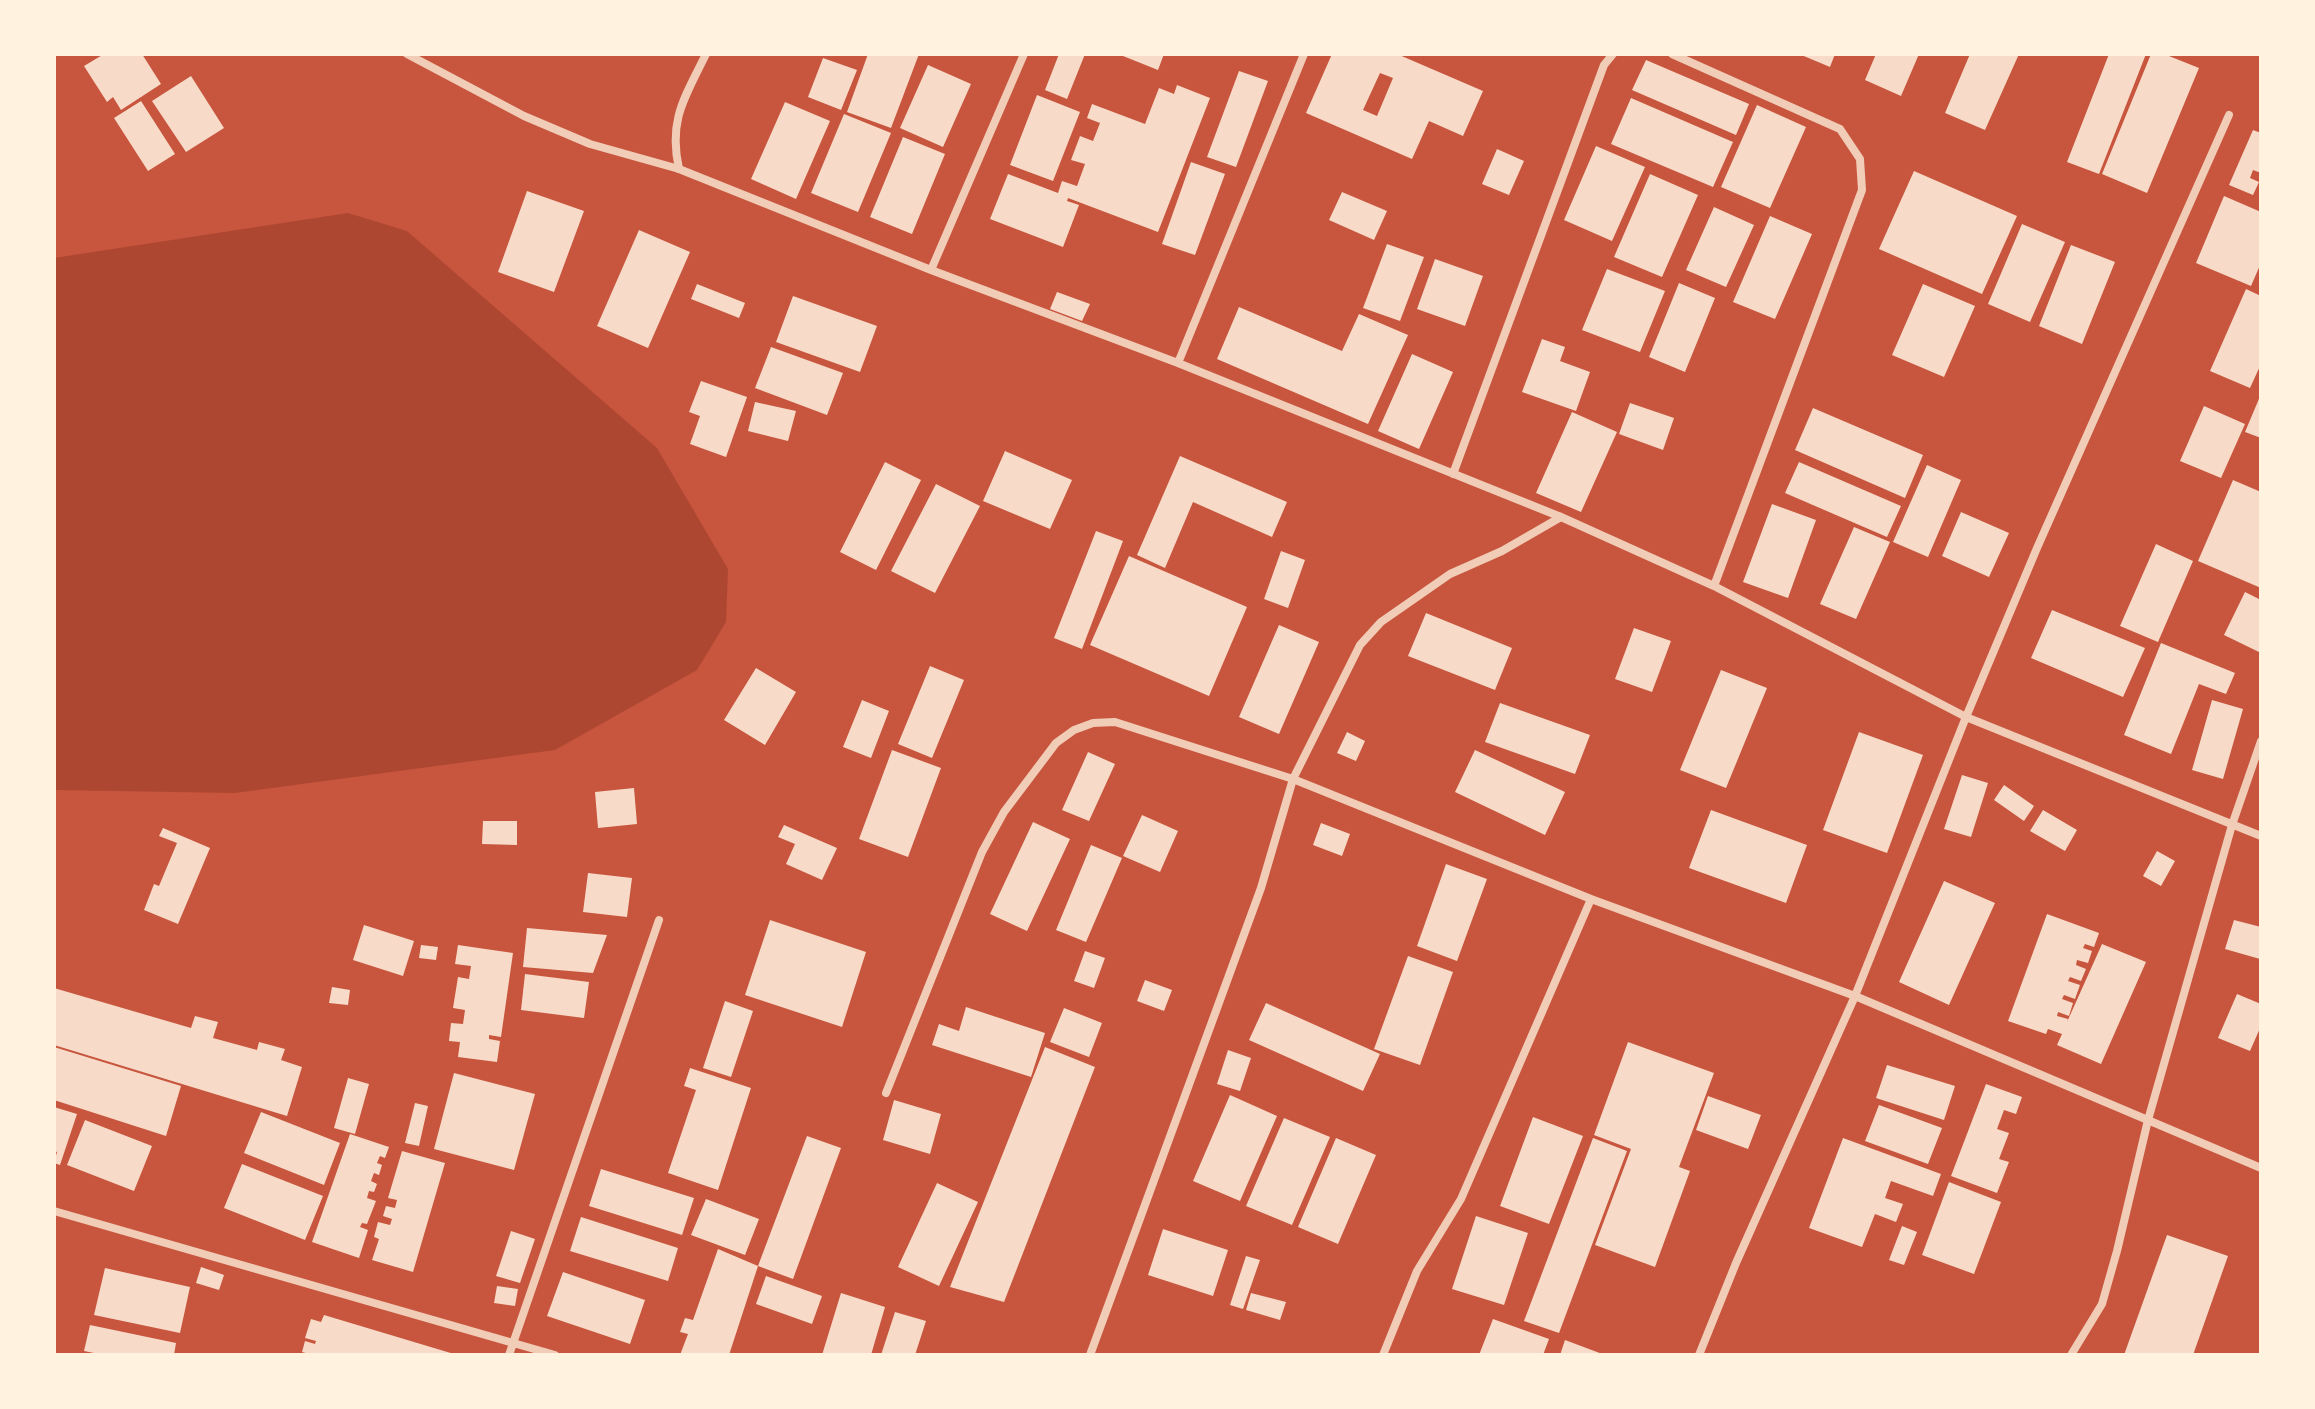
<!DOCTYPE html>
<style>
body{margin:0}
#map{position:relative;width:2315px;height:1409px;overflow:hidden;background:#c8553d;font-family:"Exo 2",sans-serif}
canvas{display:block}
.frame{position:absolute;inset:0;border:56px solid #fff3e0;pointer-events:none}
</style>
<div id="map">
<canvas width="2315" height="1409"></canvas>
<div class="frame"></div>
</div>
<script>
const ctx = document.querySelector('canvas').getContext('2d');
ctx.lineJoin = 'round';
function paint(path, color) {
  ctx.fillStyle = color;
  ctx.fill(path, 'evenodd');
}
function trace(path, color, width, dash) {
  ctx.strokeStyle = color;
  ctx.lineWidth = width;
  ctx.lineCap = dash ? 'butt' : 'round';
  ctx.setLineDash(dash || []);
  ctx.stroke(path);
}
paint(new Path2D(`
 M348 213 407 231 657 448 728 569 726 622 697 670 555 750 235 793 54 790V258Z`), '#ae4732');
paint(new Path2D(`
 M104 54H132L134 56 142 54 161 84 121 110 113 97 107 102 84 66Z
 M868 54H919L891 128 847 112Z
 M1059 54H1085L1067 99 1045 90Z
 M1118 54H1164L1158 70Z
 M1332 54H1397L1483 91 1463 136 1429 121 1412 159 1306 113ZM1380 73 1393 78 1377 116 1363 110Z
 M1799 54H1835L1830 67Z
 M1876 54H1919L1901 96 1865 80Z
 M1970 54H2019L1985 130 1945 113Z
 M2109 54H2146L2099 174 2067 162Z
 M2151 54H2164L2199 68 2147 193 2102 174Z
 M823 58 857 70 841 110 808 97Z
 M1646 60 1749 104 1736 135 1632 90Z
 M928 65 971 84 943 147 900 128Z
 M1239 71 1268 81 1236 167 1207 157Z
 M191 76 224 128 186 152 152 101Z
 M1177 85 1210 98 1158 232 1068 198 1067 201 1079 205 1063 247 990 219 1008 174 1058 193 1062 181 1077 186 1085 164 1071 160 1080 136 1093 141 1100 123 1087 118 1092 104 1145 124 1159 88 1174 94Z
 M1037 95 1080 112 1053 181 1010 165Z
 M1631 98 1733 142 1713 187 1611 144Z
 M141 101 175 154 148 171 114 118Z
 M785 102 830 121 796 199 751 179Z
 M1757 105 1806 127 1770 208 1721 187Z
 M844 114 891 133 858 212 811 193Z
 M2253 130 2261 133V173L2253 170 2250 178 2259 182 2253 195 2229 185Z
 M903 137 945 154 912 234 870 217Z
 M1596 146 1645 167 1612 241 1564 220Z
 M1497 149 1524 161 1509 195 1482 184Z
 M1191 162 1225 174 1195 255 1162 244Z
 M1914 171 2017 216 1982 294 1879 249Z
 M1650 174 1698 195 1662 277 1614 257Z
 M527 191 584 211 554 292 498 272Z
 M1342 192 1387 211 1374 240 1329 220Z
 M2224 196 2261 212V263L2251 286 2196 263Z
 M1714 207 1754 225 1726 287 1686 270Z
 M1770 216 1812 234 1775 319 1733 302Z
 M2022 224 2065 242 2030 322 1988 304Z
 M639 230 690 252 648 348 597 326Z
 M1387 244 1424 257 1400 321 1363 308Z
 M2071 245 2115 262 2082 344 2039 326Z
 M1435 259 1483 276 1465 326 1417 309Z
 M1607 269 1665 291 1640 352 1582 330Z
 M1679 283 1715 298 1685 372 1649 357Z
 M697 284 745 303 739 318 691 299Z
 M1923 284 1975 306 1944 377 1892 355Z
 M2246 289 2261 296V364L2250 388 2210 371Z
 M1057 292 1090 304 1082 321 1050 309Z
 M793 296 877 326 860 372 776 342Z
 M1239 307 1342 351 1359 314 1408 335 1368 424 1217 359Z
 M1542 339 1565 347 1560 361 1590 372 1576 411 1522 392Z
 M771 347 843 373 827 415 755 388Z
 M1412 354 1453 372 1419 449 1378 431Z
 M701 381 747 397 726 457 690 444 700 416 689 412Z
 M2261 394V438L2245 432Z
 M755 402 796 411 788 441 748 431Z
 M1630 403 1674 418 1663 450 1619 434Z
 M2204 406 2245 424 2221 478 2180 461Z
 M1813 408 1923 455 1905 498 1795 450Z
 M1572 412 1617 432 1581 512 1536 493Z
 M1005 451 1072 480 1050 529 983 501Z
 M1180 456 1287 502 1272 537 1193 502 1165 568 1137 555Z
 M885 462 921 480 876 570 840 552Z
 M1799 462 1901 506 1887 537 1785 493Z
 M1927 465 1961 480 1928 557 1893 542Z
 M2233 480 2261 492V588L2198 561Z
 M936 484 980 506 935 593 891 571Z
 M1772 504 1816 520 1788 598 1743 582Z
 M1961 512 2009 533 1989 577 1942 556Z
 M1854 527 1890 542 1856 619 1820 604Z
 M1096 531 1123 541 1082 649 1054 638Z
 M2156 544 2193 561 2158 642 2120 626Z
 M1281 551 1305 560 1288 608 1264 599Z
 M1129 556 1247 607 1209 696 1090 645Z
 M2245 592 2261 600V653L2224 635Z
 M2052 610 2145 648 2123 697 2031 658Z
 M1426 613 1512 648 1495 690 1408 656Z
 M1279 625 1319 642 1279 734 1239 717Z
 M1634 628 1671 641 1652 692 1615 679Z
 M2161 643 2235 673 2226 694 2199 684 2171 754 2124 735Z
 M930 666 964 680 932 758 898 744Z
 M756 668 796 692 765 745 724 720Z
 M1721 670 1767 688 1726 788 1680 770Z
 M862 700 889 711 871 758 843 747Z
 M2212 700 2243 709 2223 779 2192 770Z
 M1500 703 1590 735 1575 774 1485 742Z
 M1347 732 1365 741 1356 761 1337 753Z
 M1859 732 1923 755 1887 853 1823 830Z
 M892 750 941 768 908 857 859 839Z
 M1475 750 1565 792 1545 835 1455 792Z
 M1088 752 1115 764 1089 821 1062 810Z
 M1962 775 1988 783 1971 837 1944 829Z
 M2004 785 2034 806 2024 821 1994 800Z
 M634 788 637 824 598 828 595 792Z
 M1711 810 1807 845 1786 903 1689 868Z
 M2043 810 2077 830 2065 851 2030 831Z
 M1142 815 1178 831 1160 872 1123 856Z
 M483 821H517V845L482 844Z
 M1033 822 1070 839 1027 931 990 914Z
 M1321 823 1350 834 1342 856 1313 845Z
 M784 825 837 848 822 880 786 864 795 844 778 837Z
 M163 828 210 848 178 924 144 910 154 884 159 886 177 843 159 836Z
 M1091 845 1122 858 1086 942 1056 930Z
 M2157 851 2175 861 2161 886 2143 876Z
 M1446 864 1487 879 1457 961 1417 946Z
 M588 873 632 878 627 917 583 912Z
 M1944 881 1995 903 1949 1005 1899 982Z
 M2047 914 2099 933 2094 947 2085 944 2083 948 2092 951 2088 963 2077 960 2076 965 2086 969 2081 981 2070 977 2068 981 2080 985 2075 999 2064 995 2062 999 2073 1003 2069 1016 2058 1012 2057 1016 2068 1019 2067 1022 2102 944 2146 962 2101 1064 2057 1045 2062 1034 2048 1029 2046 1034 2008 1021Z
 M770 920 866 952 842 1027 745 995Z
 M2234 920 2261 927 2260 959 2225 949Z
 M364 925 414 941 403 976 353 960Z
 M527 928 607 935 593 973 523 967Z
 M421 945 438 947 436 960 419 958Z
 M458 945 513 953 501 1037 489 1035V1039L500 1041 497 1062 458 1057 460 1042 449 1041 451 1023 463 1024 465 1010 453 1008 458 977 469 979 471 966 455 964Z
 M1085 951 1105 958 1094 988 1074 981Z
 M1408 956 1453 972 1420 1065 1374 1049Z
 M525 974 589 982 584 1018 521 1010Z
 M1145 980 1172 990 1164 1011 1137 1001Z
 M332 987 350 990 348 1005 329 1003Z
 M54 988 191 1028 195 1016 218 1022 213 1038 257 1050 259 1042 285 1049 281 1060 302 1067 287 1116 54 1045Z
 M2237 994 2261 1004V1026L2250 1051 2218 1038Z
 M725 1001 753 1011 731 1077 703 1068Z
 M1266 1003 1380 1054 1363 1091 1249 1040Z
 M966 1007 1045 1033 1031 1077 932 1045 939 1024 959 1031Z
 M1064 1008 1102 1023 1089 1057 1050 1042Z
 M1628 1042 1714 1073 1679 1167 1690 1171 1655 1267 1595 1245 1631 1149 1594 1135Z
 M54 1047 181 1086 166 1136 54 1100Z
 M1045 1047 1095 1067 1004 1302 950 1287Z
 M1228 1050 1251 1058 1240 1091 1217 1084Z
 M1887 1065 1955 1086 1944 1120 1876 1098Z
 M690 1068 751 1088 718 1190 668 1173 696 1090 684 1086Z
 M454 1073 535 1094 514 1170 434 1149Z
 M348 1078 369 1084 355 1134 334 1128Z
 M1986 1084 2022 1097 2016 1114 2004 1110 1997 1129 2009 1133 1999 1159 2009 1162 1997 1193 1951 1176Z
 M1230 1095 1277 1116 1240 1201 1193 1181Z
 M1708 1096 1761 1115 1748 1149 1696 1130Z
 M894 1100 941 1114 930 1154 883 1140Z
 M415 1103 428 1106 419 1146 405 1143Z
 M1879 1105 1942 1128 1928 1164 1865 1141Z
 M54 1107 77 1114 60 1165 54 1163 57 1152 54 1151Z
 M261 1112 340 1143 324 1185 244 1153Z
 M1533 1117 1583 1136 1549 1224 1500 1206Z
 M1284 1118 1330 1137 1292 1225 1246 1206Z
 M85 1120 152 1146 134 1191 67 1165Z
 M350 1134 389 1147 385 1158 380 1156 377 1163 382 1165 379 1175 374 1173 371 1181 377 1184 374 1192 369 1191 367 1198 376 1201 367 1224 362 1223 360 1227 368 1230 359 1258 312 1242Z
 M807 1136 841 1148 793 1279 758 1266 729 1355H680L688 1334 680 1332 685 1318 693 1320 718 1249 758 1266Z
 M1336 1138 1376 1155 1338 1244 1298 1227Z
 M1593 1138 1627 1151 1559 1333 1524 1321Z
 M1843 1138 1941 1174 1933 1196 1891 1181 1885 1198 1903 1204 1896 1222 1875 1214 1862 1247 1809 1228Z
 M402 1151 445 1163 413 1272 372 1260 379 1239 374 1237 378 1222 390 1225 392 1219 383 1216 386 1206 395 1208 397 1200 388 1198Z
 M242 1164 323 1196 305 1240 224 1208Z
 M601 1169 694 1198 682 1235 589 1206Z
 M1949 1182 2001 1202 1974 1274 1922 1255Z
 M937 1183 978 1202 939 1286 898 1267Z
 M706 1199 759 1219 745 1255 691 1235Z
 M1476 1216 1528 1233 1504 1305 1452 1289Z
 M581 1217 678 1248 668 1281 570 1251Z
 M1902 1226 1917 1232 1904 1265 1889 1260Z
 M1163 1229 1228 1250 1213 1296 1148 1275Z
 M511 1231 535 1239 520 1283 496 1276Z
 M2167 1235 2228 1256 2193 1355H2124Z
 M1246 1256 1260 1260 1243 1309 1230 1305Z
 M201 1267 224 1275 219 1290 196 1283Z
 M105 1268 190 1287 180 1333 94 1315Z
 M563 1272 645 1300 630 1344 547 1316Z
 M766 1276 822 1296 812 1324 756 1304Z
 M497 1286 518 1289 515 1306 494 1303Z
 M841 1293 885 1307 871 1355H822Z
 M1251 1293 1286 1302 1280 1320 1246 1310Z
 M895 1312 926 1321 915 1355H881Z
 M324 1315 454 1354V1355H313L302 1352 305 1341 315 1344 316 1341 305 1338 311 1319 321 1322Z
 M1493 1319 1549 1339 1543 1355H1479Z
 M90 1325 176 1343 174 1355H104L84 1351Z
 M1565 1340 1605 1355H1560Z`), '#f7dbc8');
trace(new Path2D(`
 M407 54 524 116 590 144 679 169 931 270 1178 363 1561 517 1714 586 1966 717 2261 836
 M1672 54 1840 129 1860 159 1862 190 1714 586
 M679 169C668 120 685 97 706 54
 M931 270 1024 54
 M1178 363 1304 54
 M1453 474 1604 65 1613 54
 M886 1093 982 852 1004 812 1056 743 1074 730 1093 723 1115 722 1293 779 1591 899 1855 996 2261 1168
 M54 1211 555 1355
 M509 1355 659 920
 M1090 1355 1261 888 1293 779 1360 645 1381 622 1450 574 1502 551 1561 517
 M1383 1355 1417 1271 1461 1199 1591 899
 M1699 1355 1736 1263 1855 996 1966 717 2037 548 2229 115
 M2071 1355 2102 1304 2117 1251 2148 1120 2232 825 2261 741`), '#f1ccb7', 8);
</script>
